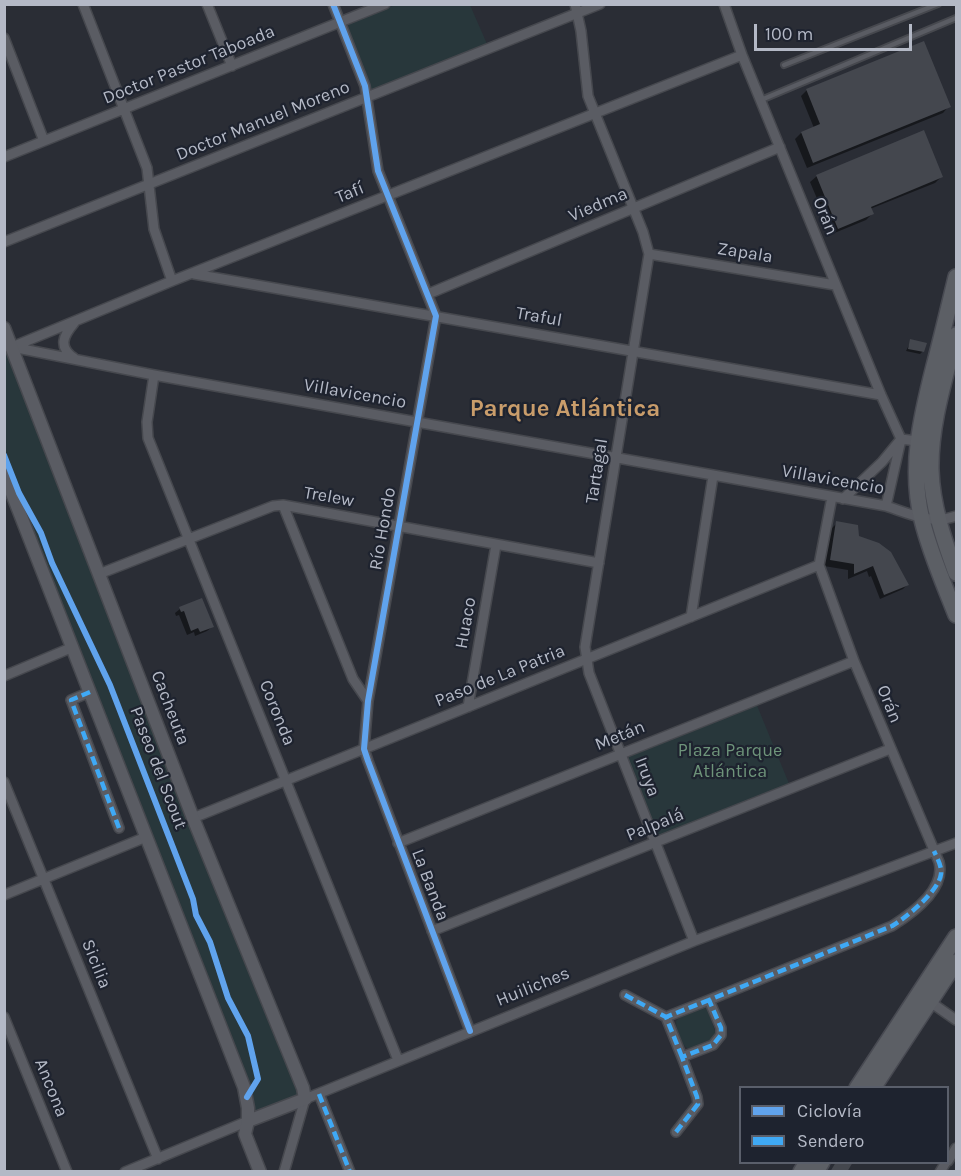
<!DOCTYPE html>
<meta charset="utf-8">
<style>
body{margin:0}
#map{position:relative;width:961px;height:1176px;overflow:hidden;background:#2a2d35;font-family:Karla,sans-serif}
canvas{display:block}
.frame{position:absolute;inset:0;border:6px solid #b4b9c6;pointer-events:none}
.legend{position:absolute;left:739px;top:1086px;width:210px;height:78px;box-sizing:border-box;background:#1e232f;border:2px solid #5a5f6b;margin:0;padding:8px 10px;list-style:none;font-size:18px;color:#b4b9c6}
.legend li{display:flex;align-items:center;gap:12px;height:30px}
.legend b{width:30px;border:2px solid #5a5f6b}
.scale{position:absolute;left:754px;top:24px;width:158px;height:27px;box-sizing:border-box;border:3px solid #b4b9c6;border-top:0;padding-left:8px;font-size:18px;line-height:21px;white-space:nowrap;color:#b4b9c6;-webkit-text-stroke:4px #1e232f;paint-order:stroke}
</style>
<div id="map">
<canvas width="961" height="1176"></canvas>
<div class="frame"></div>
<ul class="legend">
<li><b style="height:8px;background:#60a3ed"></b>Ciclovía</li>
<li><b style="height:8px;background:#3fa9f5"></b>Sendero</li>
</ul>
<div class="scale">100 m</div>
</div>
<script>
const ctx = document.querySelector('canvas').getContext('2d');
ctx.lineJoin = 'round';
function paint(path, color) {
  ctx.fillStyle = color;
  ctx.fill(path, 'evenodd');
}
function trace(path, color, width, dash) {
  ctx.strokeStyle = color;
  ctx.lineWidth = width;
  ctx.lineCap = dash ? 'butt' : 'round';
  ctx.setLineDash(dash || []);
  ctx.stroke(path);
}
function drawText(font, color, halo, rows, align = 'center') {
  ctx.font = font + ' Karla,sans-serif';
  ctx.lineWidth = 4.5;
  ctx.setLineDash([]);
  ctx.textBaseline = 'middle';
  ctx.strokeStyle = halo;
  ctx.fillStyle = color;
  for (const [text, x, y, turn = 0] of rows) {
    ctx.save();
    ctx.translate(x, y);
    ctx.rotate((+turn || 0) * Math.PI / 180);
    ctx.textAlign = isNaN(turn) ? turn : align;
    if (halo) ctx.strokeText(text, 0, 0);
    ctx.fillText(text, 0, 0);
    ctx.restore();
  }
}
paint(new Path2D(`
 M395 5H470L487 44 372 91 344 24Z
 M5 328 305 1099 248 1121V1108L5 473Z
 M756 703 790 786 657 839 626 755Z
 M703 1007 708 1010 716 1034 714 1039C703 1045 687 1057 681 1040 679 1034 676 1028 676 1021L680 1017Z`), '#28373b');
paint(new Path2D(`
 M807 90 949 106 943 113 807 168 795 139 801 133 814 128 801 96Z
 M817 176H942L935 183 870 209 872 214 866 220 832 234 810 182Z
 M911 341 923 351 920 354 906 351Z
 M837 523 858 537 907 585 903 589 880 599 871 576 869 577 867 571 848 579V570L824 566 831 529Z
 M202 600 212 627 207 631 195 636 194 632 187 635 179 615 176 616 175 613 180 609Z`), '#0007');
paint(new Path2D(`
 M924 41 951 107 813 163 801 132 820 124 806 89Z
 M924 130 943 177 871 207 874 214 838 229 816 175Z
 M910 339 927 343 924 352 908 349Z
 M836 521 858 525 859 536 879 543 891 552 909 585 884 595 873 566 854 574V564L830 560Z
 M202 598 214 627 200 632 198 628 191 631 184 611 181 612 179 607Z
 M836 1162H853L847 1172H830Z`), '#44474e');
const service = new Path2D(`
 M784 65 938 4
 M761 100 956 18`);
const minor = new Path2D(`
 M83 4 147 168 154 229 172 281
 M207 4 232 66
 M333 4 365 86 378 171 436 316 368 701 364 749 368 761 470 1031
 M575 4 581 31 588 96 643 232 649 254 585 647 589 673 694 941
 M724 4 742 55 881 395 901 439 917 441
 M4 38 44 141
 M4 157 385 4
 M4 242 600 4
 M649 254 835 285
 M194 274 881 395
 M428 294 780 147
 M7 346 154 375 886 506C910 514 932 525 956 516
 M12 347 172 281 742 55
 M74 358C58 347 63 336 74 323
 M154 375 147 422 148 438 398 1060
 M843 499 882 462 901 439
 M283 505 353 679 368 701
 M886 506 900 444
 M99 574 273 506 283 505 599 563
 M691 617 713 476
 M4 676 73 647
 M90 692 71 700 119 828
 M468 707 496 545
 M4 782 158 1159
 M193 818 819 565
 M398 843 854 661
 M4 895 146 837
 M432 931 890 749
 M625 995 666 1017
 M926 999 956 1020
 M4 1017 67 1172
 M682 1057 666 1017 709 1000
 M319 1094 350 1172
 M676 1132 698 1104 697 1097 682 1057 713 1045 721 1035V1028L709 1000 892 926C913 913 946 889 939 862L854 661 819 565 832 497
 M948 1161 956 1148
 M125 1172 248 1121
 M284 1172 305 1099 694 941 956 843
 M940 1172 946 1162`);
const tertiary = new Path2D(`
 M4 328 193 818 303 1088 305 1099 248 1121
 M4 473 244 1087 248 1108V1121L245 1134 260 1172`);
const primary = new Path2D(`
 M956 277C949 306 942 336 934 366 921 417 909 467 922 520 930 553 944 584 956 615
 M956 335C945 379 930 424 931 470 932 506 944 540 956 573
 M857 1088 956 937
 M873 1088 956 962
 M801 1172 807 1162
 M816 1172 822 1162`);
trace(service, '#46484e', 8);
trace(minor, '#46484e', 12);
trace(tertiary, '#46484e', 15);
trace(primary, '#484a52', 18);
trace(service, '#5a5c63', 4.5);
trace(minor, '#5a5c63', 9);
trace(tertiary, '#5a5c63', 12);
trace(primary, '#5c5f65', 15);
trace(new Path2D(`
 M90 692 71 700 119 828
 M625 995 666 1017
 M682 1057 666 1017 709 1000
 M319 1094 350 1172
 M676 1132 698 1104 697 1097 682 1057 713 1045 721 1035V1028L709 1000 892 926C907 917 939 891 941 874 942 866 937 858 934 851`), '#3fa9f5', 4.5, [9, 4.5]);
trace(new Path2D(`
 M333 4 365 86 378 171 436 316 368 701 364 749 368 761 470 1031
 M4 455 19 493 41 533 52 563 110 685 193 899 196 915 210 942 228 998 248 1036 258 1079 247 1097`), '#60a3ed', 6);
drawText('18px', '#b4b9c6', '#1e232f', [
 ["Doctor Pastor Taboada",189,65,-22],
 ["Doctor Manuel Moreno",263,121,-22],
 ["Tafí",350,193,-22],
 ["Viedma",598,205,-23],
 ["Orán",825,216,68],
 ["Zapala",745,253,9],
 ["Traful",539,317,10],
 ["Villavicencio",355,394,10],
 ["Tartagal",597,471,-81],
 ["Villavicencio",833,480,10],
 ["Trelew",329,497,10],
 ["Río Hondo",383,529,-80],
 ["Huaco",466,623,-80],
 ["Paso de La Patria",500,676,-22],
 ["Orán",889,704,68],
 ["Cacheuta",170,708,69],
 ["Coronda",277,713,68],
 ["Metán",620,736,-22],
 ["Paseo del Scout",158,768,69],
 ["Iruya",647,777,69],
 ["Palpalá",655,825,-22],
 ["La Banda",430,885,69],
 ["Sicilia",96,964,68],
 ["Huiliches",533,987,-22],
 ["Ancona",51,1088,68]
]);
drawText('18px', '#6e947a', '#1e232f', [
 ["Plaza Parque",730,751],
 ["Atlántica",730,772]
]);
drawText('bold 24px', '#c99d6b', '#1e232f', [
 ["Parque Atlántica",565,409]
]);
</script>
